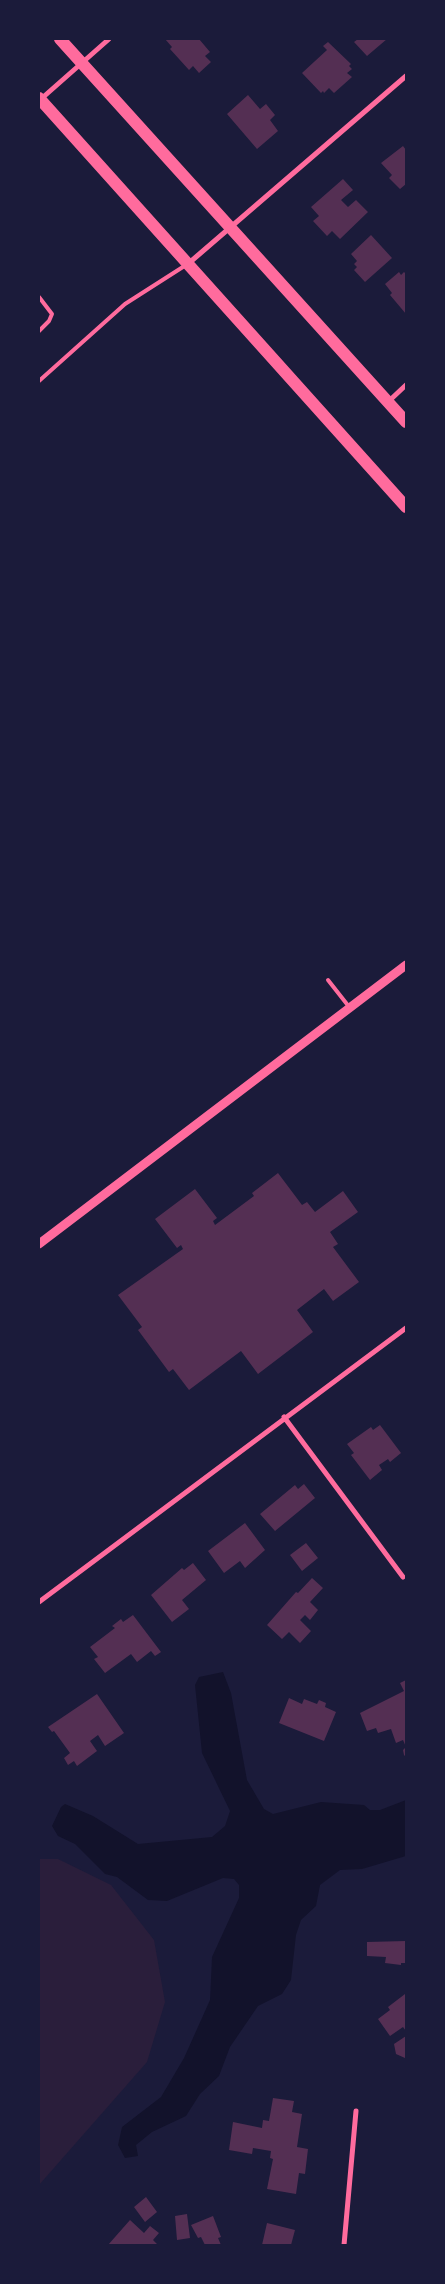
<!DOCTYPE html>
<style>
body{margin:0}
#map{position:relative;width:445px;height:2284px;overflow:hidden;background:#1b1b3a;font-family:Roboto,sans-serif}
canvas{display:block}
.frame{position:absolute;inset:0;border:40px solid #1b1b3a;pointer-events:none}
</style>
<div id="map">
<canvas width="445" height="2284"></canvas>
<div class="frame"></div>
</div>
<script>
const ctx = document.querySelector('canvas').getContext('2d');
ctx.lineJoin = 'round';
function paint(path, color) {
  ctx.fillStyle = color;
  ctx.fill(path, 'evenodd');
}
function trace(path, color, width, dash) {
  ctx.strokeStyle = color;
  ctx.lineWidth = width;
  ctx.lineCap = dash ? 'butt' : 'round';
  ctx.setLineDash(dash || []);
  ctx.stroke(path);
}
paint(new Path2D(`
 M39 1859H58L111 1885 154 1940 165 2002 147 2062 39 2185Z`), '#2a1e3b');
paint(new Path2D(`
 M223 1672 231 1693 247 1780 264 1809 273 1814 321 1802 364 1805 370 1810H380L406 1800V1856L362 1869 340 1870 320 1885 316 1906 301 1920 296 1935 291 1980 282 1994 258 2006 230 2047 219 2076 200 2094 186 2116 152 2132 136 2145 138 2156 125 2158 118 2145 122 2127 161 2097 184 2058 210 2000 212 1957 239 1898V1885L234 1879 223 1878 167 1901 148 1900 117 1877 105 1874 75 1844 58 1836 52 1826 61 1807 65 1804 93 1816 138 1844 212 1837 225 1826 230 1811 202 1753 195 1685 199 1677Z`), '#12122b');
paint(new Path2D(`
 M165 39H199L210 52 205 56 211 62 199 73 193 66 189 70 170 49 172 47Z
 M358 39H387L367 56 354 42Z
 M328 42 351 64 349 66 352 69 347 73 352 77 334 93 329 88 324 93 323 91 321 93 302 73 327 50 323 46Z
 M248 95 260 109 266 104 275 115 270 120 278 131 257 149 227 114Z
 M403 146 406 150V184L400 189 389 178 392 175 381 163Z
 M343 179 353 190 341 200 348 207 356 200 368 212 340 239 332 231 327 236 313 221 319 216 311 207Z
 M371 235 392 258 365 282 354 270 357 267 354 264 357 261 351 254Z
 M399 272 401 275 404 272 406 274V314L390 295 392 293 385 284Z
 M278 1173 302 1205 307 1202 315 1212 343 1191 358 1212 330 1232 338 1244 333 1247 359 1282 333 1301 324 1289 297 1310 313 1332 258 1374 241 1351 189 1390 173 1369 169 1372 138 1330 142 1327 118 1295 183 1249 181 1245 177 1248 155 1219 195 1189 217 1218 213 1221 215 1225 254 1196 252 1193Z
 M380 1425 401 1453 390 1462 388 1459 379 1465 382 1470 370 1480 351 1455 354 1453 347 1444 371 1427 373 1430Z
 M304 1484 315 1498 275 1531 260 1514 295 1485 298 1489Z
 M245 1523 265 1550 245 1568 240 1561 224 1573 208 1551Z
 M306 1543 318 1558 302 1571 290 1555Z
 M193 1563 206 1580 182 1600 189 1609 172 1622 151 1595 182 1568 184 1570Z
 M312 1578 323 1588 310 1602 318 1610 310 1620 305 1615 300 1620 311 1631 300 1643 289 1632 282 1639 267 1625 296 1592 298 1593Z
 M133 1615 161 1652 155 1656 151 1651 137 1662 131 1654 105 1673 94 1659 98 1657 90 1647 115 1628 112 1626 121 1619 123 1622Z
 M406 1680V1757L404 1755 403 1750 406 1747 403 1740 396 1743 391 1729 378 1733 376 1728 367 1731 360 1713 404 1691 400 1683Z
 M97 1694 124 1733 105 1746 98 1735 90 1741 97 1751 77 1766 74 1761 68 1765 64 1758 70 1753 54 1731 52 1732 48 1727Z
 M289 1698 302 1704 304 1699 317 1704 319 1700 326 1703 325 1707 336 1712 324 1741 279 1723Z
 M406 1941V1963H401V1965L385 1963 386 1957 367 1956V1942Z
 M405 1994 406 2031 403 2027 390 2036 378 2019 390 2010 388 2007Z
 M406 2036V2057L405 2058 396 2054 394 2044Z
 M273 2098 294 2101 292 2112 302 2114 297 2147 308 2149 305 2174 299 2173 296 2194 267 2189 273 2159 270 2158 271 2151 253 2148 252 2154 229 2150 233 2122 262 2128 263 2120 269 2121Z
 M146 2197 157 2212 145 2222 134 2207Z
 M187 2214 190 2238 177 2240 175 2216Z
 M213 2216 221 2237 218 2238 221 2245H205L201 2237 198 2238 191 2225Z
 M130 2220 144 2233 150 2226 159 2233 153 2240 158 2245H108Z
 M267 2223 295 2230 291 2245H262Z`), '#542f53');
trace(new Path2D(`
 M39 297 52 314 49 321 39 331
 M39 381 125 304 186 265
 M328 980 350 1008`), '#ff6b9d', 4);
trace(new Path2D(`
 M41 99 109 39
 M189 263 406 76
 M389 401 406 385
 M284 1417 403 1577
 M39 1602 406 1328
 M344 2245 356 2111`), '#ff6b9d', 5);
trace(new Path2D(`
 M39 1244 406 965`), '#ff6b9d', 9);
trace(new Path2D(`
 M60 39 406 422
 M39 98 406 507`), '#ff6b9d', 12);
</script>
